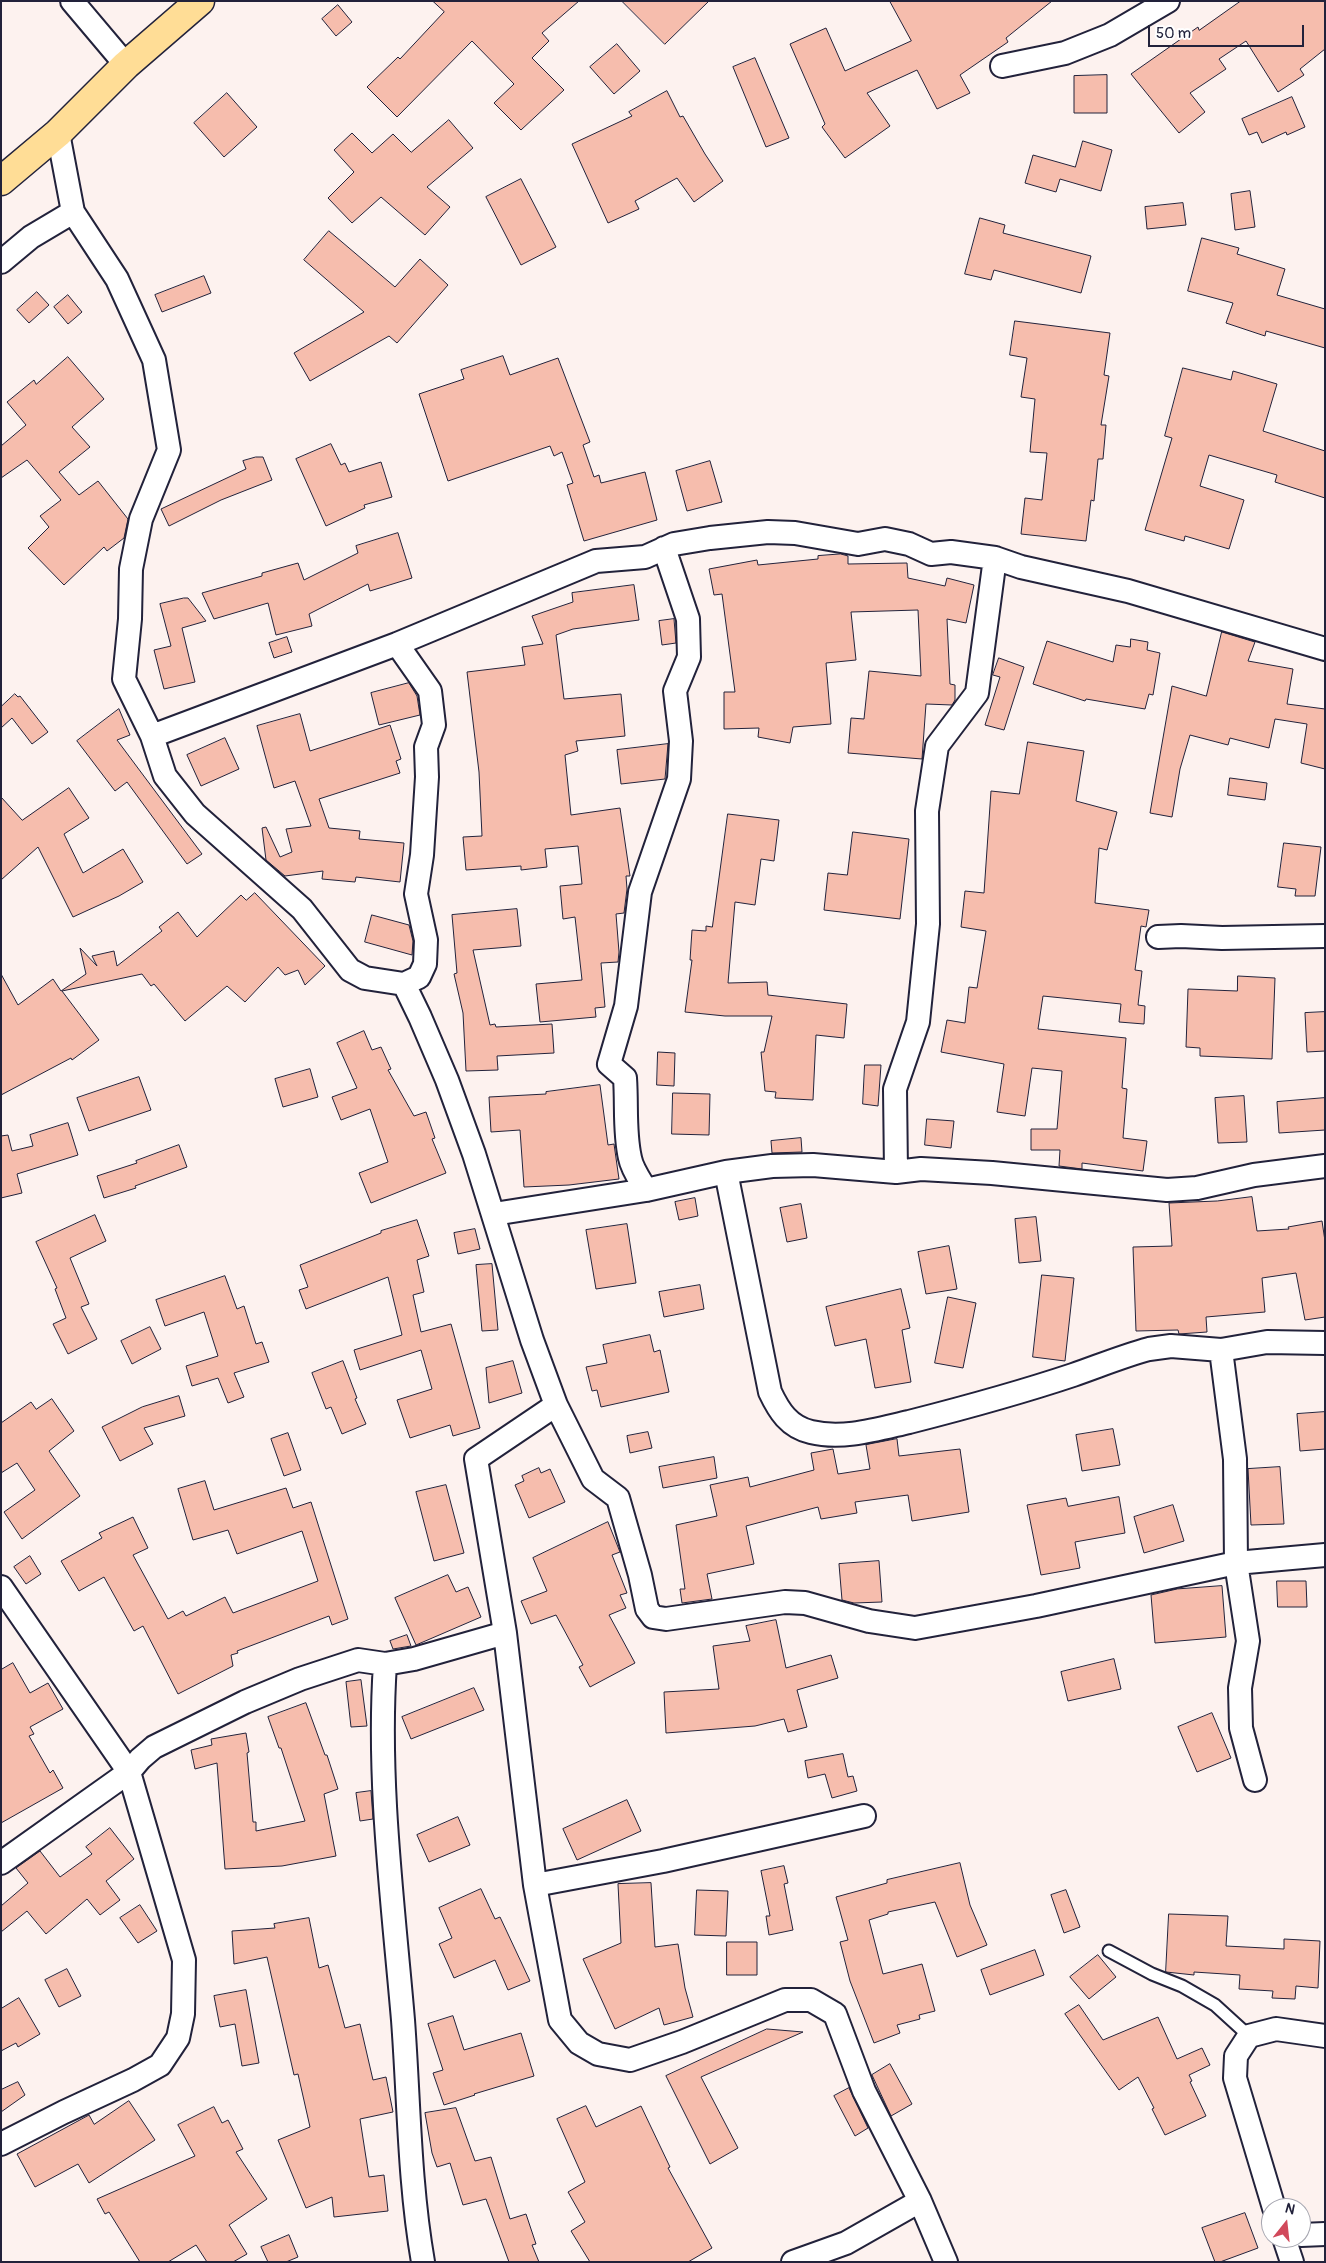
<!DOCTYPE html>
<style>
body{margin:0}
#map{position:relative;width:1326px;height:2263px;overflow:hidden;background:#fdf2ef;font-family:Pangolin,sans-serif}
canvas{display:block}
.frame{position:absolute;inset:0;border:2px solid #22223b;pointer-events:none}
.north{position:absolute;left:1261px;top:2198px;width:50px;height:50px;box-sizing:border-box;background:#fff;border:1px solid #a7a7b1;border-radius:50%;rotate:16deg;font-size:14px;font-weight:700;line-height:20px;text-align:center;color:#22223b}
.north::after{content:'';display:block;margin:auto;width:18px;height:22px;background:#d1495b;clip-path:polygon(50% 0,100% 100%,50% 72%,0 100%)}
.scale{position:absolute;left:1148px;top:25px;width:156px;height:22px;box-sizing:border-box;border:2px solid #22223b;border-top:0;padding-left:6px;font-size:15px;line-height:18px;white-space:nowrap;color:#22223b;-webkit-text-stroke:4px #fff;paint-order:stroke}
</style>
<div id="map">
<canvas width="1326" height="2263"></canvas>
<div class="frame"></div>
<div class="north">N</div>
<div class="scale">50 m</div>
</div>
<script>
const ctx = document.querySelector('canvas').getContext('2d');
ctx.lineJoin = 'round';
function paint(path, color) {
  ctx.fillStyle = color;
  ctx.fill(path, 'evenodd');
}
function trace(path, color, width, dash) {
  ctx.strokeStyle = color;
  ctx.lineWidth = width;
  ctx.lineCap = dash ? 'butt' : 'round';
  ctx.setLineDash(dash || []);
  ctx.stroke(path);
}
const building = new Path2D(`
 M433 1H579L542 33 549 41 532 58 564 90 521 130 494 103 514 84 472 41 397 117 367 87 398 57 400 59 444 12Z
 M622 1H709L665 44Z
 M890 1H1052L1006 38 1008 42 960 75 970 93 937 109 917 70 867 93 890 126 845 158 822 127 825 124 790 44 826 28 845 71 911 41Z
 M1241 1H1325V49L1300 69 1304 75 1278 92 1246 41 1219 59 1226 69 1190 93 1205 112 1179 133 1131 74 1198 27 1199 30Z
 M338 5 352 22 336 36 322 19Z
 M617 44 640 71 614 94 590 67Z
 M755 58 789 138 766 147 733 67Z
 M1107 75V113H1074V76Z
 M667 91 680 117 683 116 705 154 723 181 694 202 677 178 635 201 639 209 608 223 572 144 632 116 629 112Z
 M227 93 257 127 224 157 194 123Z
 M1292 97 1305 127 1287 135 1286 132 1262 143 1257 132 1249 135 1242 119Z
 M449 120 473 148 427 187 450 207 425 235 381 197 352 223 328 198 354 172 334 150 352 133 372 153 393 134 411 152Z
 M1083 141 1112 150 1101 191 1060 179 1056 192 1025 183 1033 155 1075 167Z
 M521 179 556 247 521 265 486 197Z
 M1250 191 1255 227 1235 230 1231 194Z
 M1183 203 1186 225 1147 229 1145 207Z
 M980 218 1005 225 1003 233 1091 256 1081 293 994 270 991 280 965 274Z
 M329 231 395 287 420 259 448 285 397 343 389 336 310 381 294 353 364 312 304 260Z
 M1202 238 1239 248 1237 254 1285 269 1277 295 1325 309V348L1266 331 1265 336 1226 323 1233 303 1188 291Z
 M204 276 211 293 162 312 155 295Z
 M37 292 49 305 29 323 17 310Z
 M68 295 82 312 68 324 54 307Z
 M1015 321 1110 333 1104 375 1109 376 1101 425H1106L1103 459H1098L1094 501 1091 500 1086 541 1021 534 1025 498 1042 500 1047 453 1030 452 1035 399 1021 397 1027 358 1010 355Z
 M503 356 510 375 558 358 590 442 583 445 594 477 599 475 601 483 645 472 657 520 584 541 567 485 573 483 562 452 554 456 550 446 448 481 419 394 464 379 461 370Z
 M68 357 104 399 72 427 90 447 59 472 79 495 98 481 128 519 124 538 107 551 104 547 64 585 28 548 49 527 40 516 61 500 27 460 1 478V446L26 425 7 402 34 380 36 384Z
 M1183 368 1231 380 1233 371 1277 384 1263 431 1325 451V498L1275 482 1277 475 1209 455 1200 486 1244 500 1229 549 1185 536 1184 541 1145 530 1172 438 1165 436Z
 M331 444 341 465 345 463 349 472 381 462 392 497 364 505 365 508 326 526 296 459Z
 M256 457H263L272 480 221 500 169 526 161 509 246 469 243 461Z
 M710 461 722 502 687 511 676 471Z
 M398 533 412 578 370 591 368 584 309 614 312 626 276 635 268 603 214 619 202 593 262 576V573L298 563 304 580 358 553 356 546Z
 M841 554 848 556V564L907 563 908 578 945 586 947 578 974 585 966 623 947 619 950 684 955 685V700L952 705 926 704 922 759 848 753 851 718 864 719 869 671 921 676 918 610 851 612 856 660 826 663 831 724 793 727 790 743 758 737 759 728 724 729V692H735L722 594 714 595 709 569 757 560 758 565 818 559V556Z
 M634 585 639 620 573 629 556 635 564 699 621 694 625 736 576 741 578 751 565 755 571 815 620 808 630 876H626L627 889 624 913 616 914 619 952 618 962 601 963 605 1007 595 1008 596 1017 540 1022 536 984 582 980 575 917 563 919 560 886 582 884 578 846 545 849 547 867 521 870V866L466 870 463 837 482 836 479 772 467 672 525 665 522 647 543 644 532 616 573 602 572 593Z
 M184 598H188L206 621 182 628 195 682 164 689 154 650 171 646 160 604Z
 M674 619 676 643 662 645 659 621Z
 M1222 632 1255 642 1248 661 1293 669 1287 704 1325 709V769L1301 763 1307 724 1275 719 1269 748 1230 738 1228 745 1190 735 1180 769 1172 817 1150 813 1172 686 1206 696Z
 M287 637 292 652 274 658 269 643Z
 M1131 639 1148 642 1147 650 1160 653 1153 695 1149 694 1145 709 1086 699 1085 701 1033 684 1047 641 1113 662 1116 645 1130 647Z
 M999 658 1024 667 1004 730 985 725 1000 677 993 675Z
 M409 683 417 696 420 715 379 725 371 693Z
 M15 694 18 697 20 696 48 732 32 744 12 718 1 728V707Z
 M119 709 130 735 117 740 202 854 187 864 127 782 115 791 77 741Z
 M300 714 310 751 390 725 401 759 396 761 400 773 319 799 329 828 360 831 359 839 404 843 400 882 356 877 355 882 322 879 323 871 285 876 266 860 262 828 266 827 280 857 292 852 286 829 311 826 295 781 274 788 257 726Z
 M225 738 239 769 201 786 187 755Z
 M1028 742 1084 751 1076 801 1117 812 1107 850 1099 848 1095 903 1149 910 1146 927 1141 926 1135 970 1142 971 1138 1005 1145 1006 1144 1024 1119 1022 1121 1004 1043 996 1038 1029 1126 1038 1122 1088 1127 1089 1123 1138 1147 1141 1143 1171 1082 1163V1169L1059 1166 1060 1150H1031V1129H1057L1062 1071 1032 1068 1025 1116 997 1112 1004 1064 941 1052 947 1020 965 1023 969 987 977 988 986 931 961 927 965 891 984 893 991 791 1019 794Z
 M668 744 665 779 621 784 617 750Z
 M1230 778 1267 783 1265 800 1228 795Z
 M69 788 89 818 64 834 83 873 123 849 143 882 119 896 73 917 38 847 1 880V797L22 820Z
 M728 814 779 820 774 861 761 859 755 905 735 902 728 983 767 982 768 995 847 1004 844 1038 816 1035 813 1100 775 1098 776 1092 765 1091 761 1052H764L772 1016H725L685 1012 692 960H690L692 930 706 931V926L712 927Z
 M853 832 909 839 900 919 824 910 828 873 847 875Z
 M1284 843 1321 847 1315 896H1295L1296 889 1278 887Z
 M255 893 325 966 305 985 298 970 285 975 278 967 245 1002 227 986 185 1021 154 984 151 986 142 974 62 991 99 1040 72 1060 71 1058 1 1095V974L18 1005 53 979 61 991 86 974 80 948 97 966 92 956 114 951 117 966 162 931 159 927 178 912 197 937 241 895 246 900Z
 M517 909 521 946 473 950 490 1025 495 1024 496 1027 552 1024 554 1053 497 1056 498 1070 466 1071 463 1013 454 974 457 973 452 915Z
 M372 915 409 925 413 941 412 955 365 942Z
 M1238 976 1275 978 1272 1059 1200 1056V1048L1186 1047 1188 989 1237 991Z
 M1325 1012V1051L1307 1052 1305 1013Z
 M364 1031 372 1050 381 1047 391 1069 388 1070 414 1116 426 1112 435 1138 432 1139 446 1173 371 1203 359 1173 388 1162 370 1109 341 1120 332 1097 357 1088 337 1043Z
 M658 1052 675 1053 674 1086 657 1085Z
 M865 1065H881L878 1106 863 1104Z
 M310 1069 318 1097 283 1107 275 1079Z
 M139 1077 151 1110 89 1131 77 1098Z
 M600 1085 608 1145 614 1144 619 1179 569 1185 524 1187 520 1130 491 1132 489 1097 546 1094V1092Z
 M673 1093 710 1094 709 1135 672 1134Z
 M1244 1096 1247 1142 1218 1143 1215 1098Z
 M1325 1098V1130L1279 1133 1277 1102Z
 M927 1119 954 1121 951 1148 925 1145Z
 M68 1123 78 1155 17 1174 22 1193 1 1198V1136L8 1135 12 1151 33 1146 30 1135Z
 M801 1138 802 1152 772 1153 771 1141Z
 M179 1145 187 1167 135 1186 136 1188 104 1198 97 1176 137 1163 136 1161Z
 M1252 1197 1257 1231 1289 1229 1288 1227 1322 1221 1325 1241V1317L1305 1320 1296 1273 1262 1278 1265 1312 1206 1317 1207 1332 1179 1334 1178 1330 1136 1331 1133 1247 1172 1246 1169 1203 1217 1201Z
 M695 1198 698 1216 679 1220 675 1202Z
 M801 1204 807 1238 787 1242 780 1208Z
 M95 1215 106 1241 70 1258 89 1304 81 1307 97 1339 68 1354 53 1324 66 1318 55 1289 57 1288 36 1242Z
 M1036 1217 1041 1261 1019 1263 1015 1219Z
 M417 1220 429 1256 417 1260 424 1292 413 1295 421 1332 451 1324 480 1428 453 1436 450 1425 410 1438 397 1400 432 1389 421 1350 360 1370 354 1350 402 1335 388 1277 306 1309 299 1290 308 1287 300 1265 381 1233V1231Z
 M627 1224 636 1283 596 1289 586 1230Z
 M475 1229 480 1249 458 1254 454 1233Z
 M949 1246 957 1289 926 1294 918 1252Z
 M492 1264 498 1330 482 1331 476 1265Z
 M1042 1275 1074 1278 1065 1361 1033 1357Z
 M225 1276 237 1309 244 1306 256 1344 262 1342 269 1362 234 1373 244 1397 228 1403 218 1378 192 1386 186 1366 218 1356 204 1312 165 1326 156 1300Z
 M700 1285 704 1309 664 1317 659 1292Z
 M901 1289 910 1328 902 1330 911 1382 875 1388 866 1339 835 1346 826 1307Z
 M948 1297 976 1303 963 1368 935 1363Z
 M150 1327 161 1349 132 1364 121 1341Z
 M650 1335 654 1352 660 1350 669 1392 601 1407 597 1390 592 1391 586 1367 607 1363 603 1345Z
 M343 1361 357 1398 355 1399 366 1424 342 1434 331 1407 326 1409 312 1373Z
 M513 1361 522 1393 489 1403 486 1368Z
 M179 1396 185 1416 144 1428 153 1444 120 1461 102 1427 142 1407Z
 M52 1399 74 1431 49 1451 80 1496 22 1539 4 1512 35 1490 17 1463 1 1473V1423L31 1402 36 1409Z
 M1325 1412V1449L1300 1451 1297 1414Z
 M1113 1429 1120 1465 1082 1471 1076 1435Z
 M648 1432 652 1448 630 1453 627 1436Z
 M288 1433 301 1470 284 1476 271 1439Z
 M897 1439 899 1456 960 1449 969 1512 912 1521 908 1495 855 1502 857 1513 821 1519 818 1507 746 1526 754 1564 707 1574 712 1599 682 1603 680 1589H685L676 1525 717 1516 710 1485 748 1477 750 1487 814 1470 811 1453 833 1449 838 1474 870 1469 866 1445Z
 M714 1457 717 1478 663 1488 659 1467Z
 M1280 1467 1284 1524 1251 1525 1248 1469Z
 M539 1468 541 1473 550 1469 565 1502 529 1518 515 1485 524 1481 522 1476Z
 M205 1481 214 1510 286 1488 293 1508 311 1502 348 1619 332 1625 329 1616 237 1651 238 1653 231 1655 233 1666 178 1694 143 1626 134 1631 104 1577 79 1591 61 1561 102 1538 99 1533 133 1517 148 1548 133 1555 168 1619 183 1611 186 1616 225 1597 233 1613 318 1581 302 1531 237 1554 228 1530 193 1540 178 1489Z
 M446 1485 464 1553 434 1561 416 1492Z
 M1119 1497 1125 1533 1075 1542 1080 1568 1041 1575 1027 1505 1066 1498 1068 1506Z
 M1173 1505 1184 1541 1144 1553 1134 1517Z
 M608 1522 620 1552 612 1555 627 1593 620 1595 626 1608 609 1615 635 1663 590 1687 579 1667 583 1665 556 1615 531 1624 521 1601 547 1591 533 1558Z
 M30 1556 41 1574 26 1584 14 1567Z
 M879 1561 882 1602 854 1603 842 1600 839 1564Z
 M448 1575 456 1592 468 1587 481 1617 416 1645 395 1598Z
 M1277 1581H1306L1307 1607H1278Z
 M1222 1586 1226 1637 1155 1643 1151 1595 1177 1589Z
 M776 1620 786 1668 831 1655 838 1678 797 1690 807 1727 788 1732 784 1719 755 1726 666 1733 664 1692 719 1689 713 1646 750 1641 746 1626Z
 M407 1635 411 1646 393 1649 390 1641Z
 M1114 1659 1121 1689 1068 1701 1061 1672Z
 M13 1663 30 1693 48 1683 63 1709 30 1727 34 1734 29 1736 50 1773 53 1770 63 1788 1 1823V1670Z
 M361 1680 367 1726 351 1727 346 1682Z
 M474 1688 484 1710 411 1739 402 1717Z
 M306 1703 325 1755H327L338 1789 324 1794 336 1856 282 1866 225 1869 217 1763 195 1769 191 1750 212 1745 211 1739 246 1733 249 1752 247 1753 253 1822H256V1831L305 1821 281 1748H279L268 1717Z
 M1212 1713 1231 1758 1197 1772 1178 1727Z
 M843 1754 848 1777 853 1776 857 1791 832 1798 825 1774 808 1778 805 1761Z
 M371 1791 373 1819 360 1821 356 1793Z
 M627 1800 641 1831 577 1860 563 1829Z
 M458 1817 470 1845 429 1862 417 1835Z
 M110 1828 134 1859 106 1881 120 1900 100 1915 87 1899 46 1934 27 1911 1 1932V1906L28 1883 16 1868 40 1851 60 1877 92 1854 86 1847Z
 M960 1863 970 1905 987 1945 957 1957 935 1902 888 1912V1914L869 1920 883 1974 922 1964 935 2011 919 2015 920 2019 897 2025 900 2033 874 2043 850 1981 840 1942 848 1940 836 1897 887 1883V1880Z
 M784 1866 788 1883 784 1884 793 1930 769 1935 766 1916H770L761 1871Z
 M651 1883 655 1947 678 1944 685 1988 693 2017 664 2025 659 2008 615 2029 583 1959 621 1943 618 1884Z
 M481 1889 495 1919 500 1917 530 1981 508 1990 495 1960 454 1978 439 1944 452 1938 439 1908Z
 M697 1890 728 1891 726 1936 695 1935Z
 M1066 1890 1080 1927 1064 1933 1051 1895Z
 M140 1905 157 1931 138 1943 120 1918Z
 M1169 1914 1228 1916 1226 1946 1284 1949V1939L1320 1941 1318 1988 1296 1986 1295 1999 1272 1998 1273 1991 1239 1989 1240 1975 1194 1972V1975L1166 1972Z
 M309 1918 319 1968 328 1965 345 2028 360 2024 373 2080 386 2077 393 2112 360 2119 369 2177 384 2175 388 2211 334 2217 332 2197 306 2208 278 2140 310 2127 298 2074 294 2075 267 1957 234 1964 232 1931 275 1928 274 1924Z
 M727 1942H757V1975H727Z
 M1035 1950 1044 1975 990 1995 981 1970Z
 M1098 1955 1116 1977 1089 1999 1070 1977Z
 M67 1969 81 1996 59 2007 45 1980Z
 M246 1990 259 2063 242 2066 235 2024 220 2027 214 1996Z
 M19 1998 40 2034 18 2047 16 2043 1 2051V2009Z
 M1079 2005 1103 2040 1158 2017 1177 2059 1202 2048 1210 2065 1189 2075 1192 2081 1190 2082 1206 2116 1165 2135 1152 2109 1154 2108 1138 2077 1119 2090 1065 2014Z
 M453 2016 464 2050 521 2033 534 2076 474 2094 475 2095 444 2105 433 2073 443 2070 428 2024Z
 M767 2029 803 2032 701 2077 738 2148 710 2164 666 2076Z
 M890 2064 912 2104 891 2116 872 2075Z
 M18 2082 25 2095 1 2112V2090Z
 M849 2088 868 2128 855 2136 834 2096Z
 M129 2101 155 2140 89 2183 78 2164 35 2187 17 2154 89 2115 94 2124Z
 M586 2106 596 2127 641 2106 670 2167 668 2168 712 2248 688 2262H590L571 2231 585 2222 568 2192 585 2182 557 2119Z
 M214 2107 222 2123 228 2120 243 2149 236 2152 267 2199 229 2225 247 2254 233 2262H207L196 2245 168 2262H140L109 2212 105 2214 97 2199 195 2156 178 2125Z
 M456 2108 475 2161 491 2157 510 2219 526 2214 536 2244 532 2245 539 2262H509L486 2199 463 2205 450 2163 437 2167 432 2153 425 2113Z
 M1245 2213 1258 2248 1220 2262H1215L1202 2228Z
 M289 2235 298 2257 286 2262H268L261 2247Z`);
paint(building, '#f6bdad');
trace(building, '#22223b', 1);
const service = new Path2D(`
 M1109 1951 1152 1974 1182 1986 1215 2005 1249 2036`);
const minor = new Path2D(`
 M72 1 126 65
 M1002 66 1065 53 1110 35 1168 1
 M58 133 73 212 117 279 154 360 169 450 141 519 131 569 130 619 124 679 152 736 165 776 195 814 302 909 350 970 365 978 404 984 419 977 425 964 426 940 416 894 422 855 427 777 426 747 434 725 430 691 397 644
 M1 262 31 237 73 212
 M152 736 397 644 596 561 645 557 674 544 710 538 768 532 795 533 858 544 885 539 909 544 931 554 951 552 995 558 1021 567 1128 591 1325 649
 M1158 937 1181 936 1222 938 1325 936
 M404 984 420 1017 447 1080 474 1154 532 1340 556 1405 593 1479 618 1498 640 1575 647 1609 653 1617 666 1619 785 1602 805 1603 869 1621 915 1628 1036 1606 1236 1563 1325 1555
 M726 1172 770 1392C779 1411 789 1427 811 1432 843 1440 878 1429 909 1422 964 1408 1019 1393 1073 1375 1099 1366 1123 1356 1149 1349L1171 1346 1221 1350 1267 1342 1325 1343
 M896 1172 895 1089 918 1022 928 924 927 811 937 746 977 693 995 558
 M646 1190C640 1180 632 1169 630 1158 624 1132 627 1105 625 1078L609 1064 626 1006 640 892 679 779 681 741 675 691 689 657 688 619 664 548
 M494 1214 646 1190 726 1172 772 1166 813 1165 896 1172 921 1169 992 1173 1167 1190 1197 1188 1254 1175 1325 1166
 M1221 1350 1235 1459 1236 1563 1248 1641 1240 1688 1241 1728 1255 1780
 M556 1405 476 1459 505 1633 535 1885 560 2020 579 2043 598 2054 630 2060 682 2042 785 2000H811L835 2014 864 2091 920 2201 946 2262
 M1 1587 129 1772 184 1960 183 2014 178 2038 160 2065 133 2080 64 2112 1 2144
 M385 1664C377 1781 393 1903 403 2020 409 2100 409 2182 423 2262
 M1 1863 129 1772 140 1759 154 1747 245 1702 300 1679 358 1660 385 1664 414 1659 505 1633
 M535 1885 663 1861 864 1816
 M1274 2208 1235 2078 1236 2056 1249 2036 1276 2029 1325 2036
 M1301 2235 1325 2234
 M1284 2238 1292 2262
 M793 2262 846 2243 920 2201`);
const primary = new Path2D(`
 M1 181 58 133 126 65 200 1`);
trace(service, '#22223b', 15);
trace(minor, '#22223b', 26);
trace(primary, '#22223b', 31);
trace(service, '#fff', 11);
trace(minor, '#fff', 22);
trace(primary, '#ffdd96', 28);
</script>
